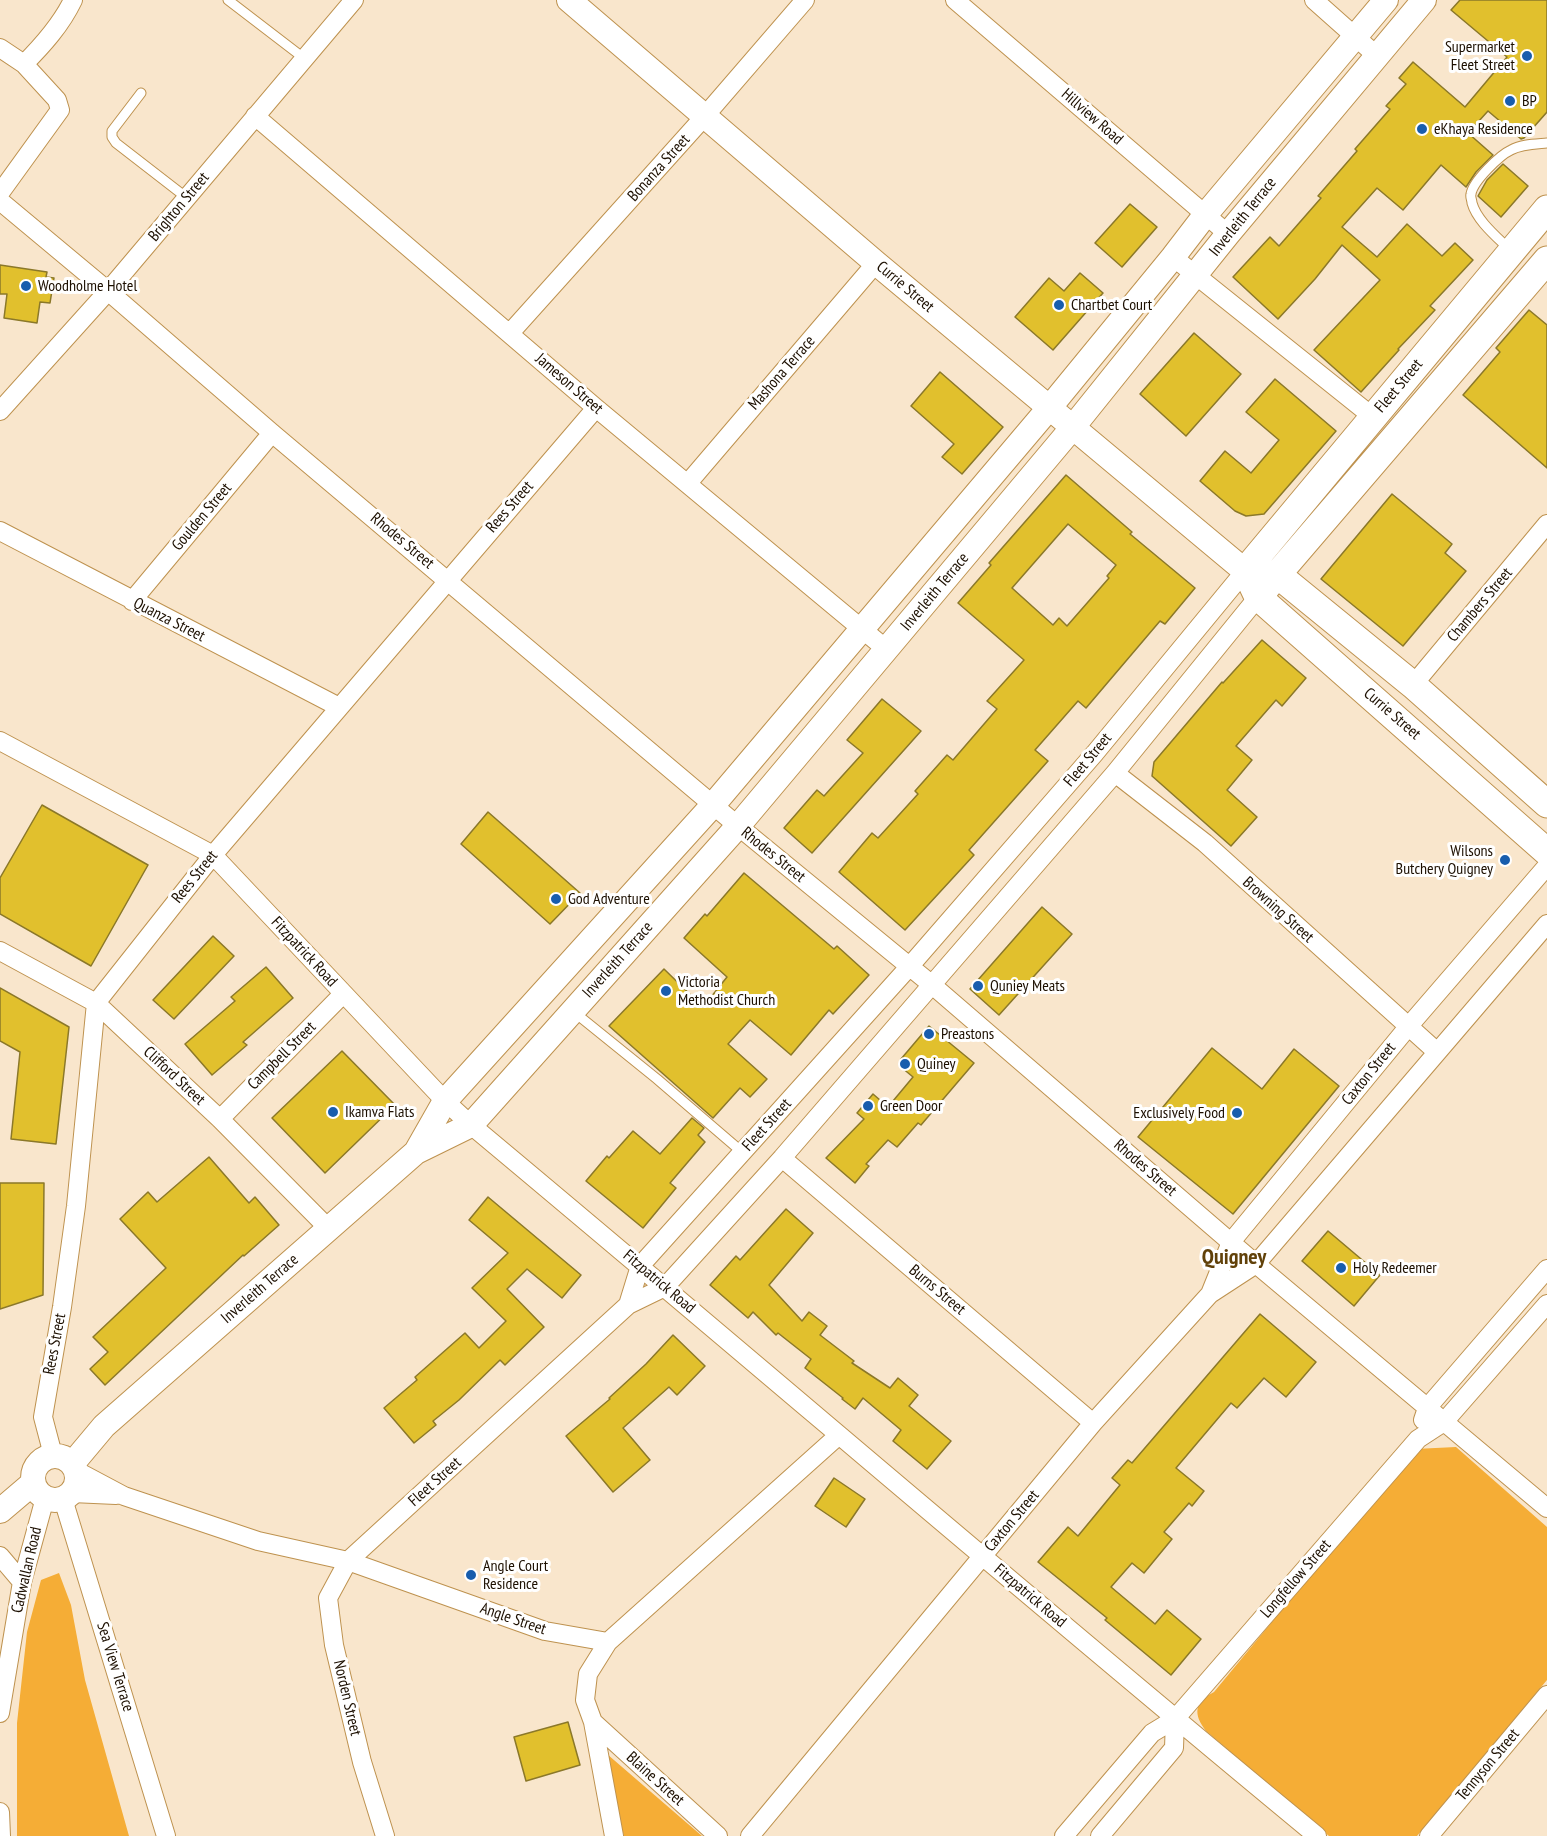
<!DOCTYPE html>
<style>
body{margin:0}
canvas{display:block;background:#f9e6cc}
</style>
<canvas width="1547" height="1836"></canvas>
<script>
const ctx = document.querySelector('canvas').getContext('2d');
ctx.lineJoin = 'round';
function paint(path, color) {
  ctx.fillStyle = color;
  ctx.fill(path, 'evenodd');
}
function trace(path, color, width, dash) {
  ctx.strokeStyle = color;
  ctx.lineWidth = width;
  ctx.lineCap = dash ? 'butt' : 'round';
  ctx.setLineDash(dash || []);
  ctx.stroke(path);
}
function drawText(font, color, halo, rows, align = 'center') {
  ctx.font = font + ' "PT Sans Narrow",sans-serif';
  ctx.lineWidth = 6;
  ctx.setLineDash([]);
  ctx.textBaseline = 'middle';
  ctx.strokeStyle = halo;
  ctx.fillStyle = color;
  for (const [text, x, y, turn = 0] of rows) {
    ctx.save();
    ctx.translate(x, y);
    ctx.rotate((+turn || 0) * Math.PI / 180);
    ctx.textAlign = isNaN(turn) ? turn : align;
    if (halo) ctx.strokeText(text, 0, 0);
    ctx.fillText(text, 0, 0);
    ctx.restore();
  }
}
paint(new Path2D(`
 M1456 1447 1547 1527V1680L1417 1836H1329L1206 1731C1193 1714 1194 1702 1214 1692L1415 1449Z
 M59 1573 71 1605 85 1680 129 1836H17V1723L27 1632 41 1580Z
 M602 1754H607L702 1836H624Z`), '#f5ad36');
const building = new Path2D(`
 M1460 0H1547V112L1524 138 1521 139 1488 111 1468 133 1493 155 1476 172 1466 187 1441 165 1403 210 1377 188 1342 227 1377 257 1407 224 1442 256 1455 243 1473 260 1430 306 1435 310 1398 349 1399 350 1361 392 1314 350 1380 280 1342 245 1315 279 1278 319 1233 277 1270 237 1279 246 1321 198 1318 196 1357 151 1355 149 1390 109 1386 106 1406 84 1399 78 1413 62 1465 107 1507 57 1451 10Z
 M1503 164 1528 186 1501 217 1478 196 1487 180Z
 M1130 204 1157 227 1122 267 1095 243Z
 M0 265 47 272 46 277 54 278 50 303 40 302 37 323 4 318 7 294H0Z
 M1080 273 1103 293 1053 350 1015 317 1049 278 1064 291Z
 M1529 310 1547 325V468L1463 395 1500 352 1496 348Z
 M1194 333 1241 374 1186 436 1140 394Z
 M940 372 1003 427 962 474 942 457 954 444 911 406Z
 M1275 379 1336 431 1264 514 1246 516 1235 511 1200 481 1225 451 1251 473 1279 440 1246 412Z
 M1066 475 1132 532 1130 534 1195 588 1165 624 1160 621 1086 708 1078 701 1035 750 1048 761 969 850 974 855 905 930 839 872 872 833 878 838 918 794 915 791 947 755 953 760 997 709 987 701 1024 660 958 603 991 565 989 563ZM1068 524 1116 565 1107 576 1109 578 1067 626 1059 618 1053 625 1012 588Z
 M1392 494 1452 544 1445 553 1466 571 1403 646 1321 579Z
 M1262 640 1306 678 1282 706 1276 700 1236 746 1252 760 1227 790 1257 817 1231 846 1152 776 1154 762 1222 682 1223 683Z
 M882 699 921 731 812 853 784 828 817 790 824 796 863 753 847 740Z
 M42 805 148 865 91 966 0 914V878Z
 M488 812 580 893 550 924 461 844Z
 M744 873 834 949 837 946 869 975 833 1014 829 1010 791 1055 750 1020 728 1044 767 1079 750 1097 740 1088 713 1118 609 1026 664 969 703 1007 727 977 684 938 705 914 707 916Z
 M1042 907 1072 934 999 1015 970 989Z
 M213 936 234 956 174 1019 153 1000Z
 M266 967 293 998 243 1042 247 1045 212 1075 185 1044 235 1001 231 997Z
 M0 988 69 1027 56 1144 11 1139 20 1052 0 1041Z
 M929 1026 974 1063 921 1125 918 1123 897 1147 888 1140 866 1164 869 1166 855 1183 826 1158 864 1119 857 1113 873 1094 888 1107 913 1077 901 1067V1059Z
 M1212 1048 1262 1089 1294 1049 1339 1086 1233 1214 1138 1137Z
 M342 1051 395 1105 325 1173 272 1118Z
 M692 1118 704 1128 698 1135 705 1142 670 1183 676 1188 643 1228 586 1181 607 1156 609 1158 633 1131 660 1154Z
 M209 1157 249 1203 255 1197 279 1225 244 1256 243 1255 105 1385 90 1369 108 1352 93 1337 166 1268 120 1219 148 1192 157 1202Z
 M0 1183H44L43 1295 0 1309Z
 M488 1197 581 1275 562 1298 527 1269 507 1289 544 1327 505 1365 500 1360 459 1400 433 1421 436 1425 414 1443 384 1408 417 1380 415 1377 465 1333 479 1348 506 1321 472 1288 508 1253 469 1220Z
 M786 1209 813 1233 769 1285 802 1321 809 1312 827 1326 820 1335 854 1361 852 1363 890 1388 898 1378 918 1395 909 1406 951 1441 927 1469 893 1441 901 1430 863 1398 855 1409 842 1399 843 1398 805 1368 811 1359 778 1333 776 1335 753 1312 748 1318 710 1285 736 1256 740 1260Z
 M1328 1231 1380 1275 1354 1306 1302 1261Z
 M1260 1314 1316 1362 1286 1397 1264 1378 1237 1408 1231 1403 1176 1468 1204 1491 1192 1506 1189 1503 1164 1532 1172 1539 1144 1573 1132 1563 1111 1587 1155 1624 1167 1610 1201 1639 1171 1675 1105 1620 1107 1618 1038 1562 1068 1527 1078 1536 1120 1485 1112 1478 1128 1460 1132 1463Z
 M673 1335 705 1366 677 1395 669 1387 623 1428 650 1460 613 1492 566 1436 610 1399 609 1398 646 1364Z
 M834 1478 865 1499 846 1527 815 1506Z
 M568 1722 580 1765 526 1781 514 1737Z`);
paint(building, '#e1c02d');
trace(building, '#8b7829', 1.5);
const lane = new Path2D(`
 M228 0 305 59
 M141 93 112 131V137L116 143 187 198
 M1510 250C1497 237 1477 221 1472 203 1472 200 1470 197 1471 194 1473 181 1500 155 1511 150 1521 144 1535 144 1547 143
 M574 1012 657 1079 742 1152`);
const street = new Path2D(`
 M955 0 1228 234
 M1314 0 1377 56
 M0 48 24 64C43 45 61 25 73 0
 M255 116 596 408 886 649
 M0 193 60 110 57 100 24 64
 M0 201 108 291 272 433 738 826 931 984 1256 1264 1547 1508
 M1173 257 1373 417
 M510 333 704 117 805 0
 M0 411 108 291 354 0
 M688 483 876 263
 M0 531 339 707
 M132 601 272 433
 M1413 685 1547 524
 M0 741 213 855 445 1101 471 1125C754 1361 1033 1602 1317 1836
 M1115 773 1205 843 1437 1052
 M0 951 96 1003 220 1119 328 1228
 M220 1119 343 994
 M782 1158 1093 1423
 M1210 1294 1231 1242 1408 1027 1547 866
 M628 1305 640 1266 909 967 1095 753 1245 571
 M1423 1420 1427 1408 1547 1269
 M53 1455 43 1417 62 1307 76 1206 96 1003 213 855 596 408
 M77 1471 124 1496 258 1541 348 1561 545 1631 608 1642 839 1435
 M72 1493 116 1495
 M63 1499 166 1836
 M0 1556 22 1582
 M608 1642 588 1674 585 1700 593 1722 614 1836
 M0 1713 22 1582 45 1498
 M593 1722 718 1836
 M0 1812 1 1836
 M385 1836 362 1762 334 1645 328 1598 348 1561 628 1305 665 1287 782 1158 1115 773 1258 597
 M750 1836 1093 1423 1210 1294 1256 1264 1547 924
 M1064 1836 1152 1733 1175 1719 1418 1439 1444 1422 1547 1304
 M1100 1836 1174 1748 1175 1719
 M1429 1836 1547 1695`);
const secondary = new Path2D(`
 M569 0 876 263 1245 571
 M416 1152 445 1101 713 805 1050 407 1173 257 1206 214 1386 0
 M33 1478a22 22 0 1 1 44 0a22 22 0 1 1-44 0Z
 M73 1463 104 1426 416 1152 471 1125 738 826 1073 427 1228 234 1424 0
 M0 1511 33 1483`);
const primary = new Path2D(`
 M1245 571 1547 209
 M1261 572 1278 575 1413 685 1547 804
 M1250 580 1258 597 1547 852
 M1258 597 1547 260`);
trace(lane, '#be924f', 11);
trace(street, '#be924f', 20);
trace(secondary, '#be924f', 26);
trace(primary, '#be924f', 29);
trace(lane, '#fff', 9);
trace(street, '#fff', 18);
trace(secondary, '#fff', 24);
trace(primary, '#fff', 27);
for (const [x, y, r, color] of [
 [1527,56,6,"#185dad"],
 [1510,101,6,"#185dad"],
 [1422,129,6,"#185dad"],
 [26,286,6,"#185dad"],
 [1059,305,6,"#185dad"],
 [1505,860,6,"#185dad"],
 [556,899,6,"#185dad"],
 [978,986,6,"#185dad"],
 [666,991,6,"#185dad"],
 [929,1034,6,"#185dad"],
 [905,1064,6,"#185dad"],
 [868,1106,6,"#185dad"],
 [333,1112,6,"#185dad"],
 [1237,1113,6,"#185dad"],
 [1341,1268,6,"#185dad"],
 [471,1575,6,"#185dad"]
]) {
  const dot = new Path2D();
  dot.arc(x, y, r, 0, 2 * Math.PI);
  ctx.fillStyle = color;
  ctx.fill(dot);
  trace(dot, '#fff', 2);
}
drawText('16px', '#1c0f00', '#fff', [
 ["Supermarket",1515,47,"right"],
 ["Fleet Street",1515,65,"right"],
 ["BP",1522,101],
 ["eKhaya Residence",1434,129],
 ["Woodholme Hotel",38,286],
 ["Chartbet Court",1071,305],
 ["Wilsons",1493,851,"right"],
 ["Butchery Quigney",1493,869,"right"],
 ["God Adventure",568,899],
 ["Victoria",678,982],
 ["Methodist Church",678,1000],
 ["Quniey Meats",990,986],
 ["Preastons",941,1034],
 ["Quiney",917,1064],
 ["Green Door",880,1106],
 ["Ikamva Flats",345,1112],
 ["Exclusively Food",1225,1113,"right"],
 ["Holy Redeemer",1353,1268],
 ["Angle Court",483,1566],
 ["Residence",483,1584]
], 'left');
drawText('16px', '#1c0f00', '#fff', [
 ["Hillview Road",1092,117,41],
 ["Bonanza Street",659,168,-48],
 ["Brighton Street",179,207,-50],
 ["Inverleith Terrace",1243,217,-51],
 ["Currie Street",905,287,40],
 ["Mashona Terrace",782,373,-49],
 ["Jameson Street",569,384,41],
 ["Fleet Street",1399,386,-50],
 ["Rees Street",510,507,-49],
 ["Goulden Street",202,517,-50],
 ["Rhodes Street",402,541,40],
 ["Inverleith Terrace",935,592,-50],
 ["Chambers Street",1480,605,-50],
 ["Quanza Street",169,620,27],
 ["Currie Street",1392,714,41],
 ["Fleet Street",1088,760,-50],
 ["Rhodes Street",773,855,39],
 ["Rees Street",195,877,-51],
 ["Browning Street",1278,910,42],
 ["Fitzpatrick Road",304,952,47],
 ["Inverleith Terrace",618,960,-48],
 ["Campbell Street",282,1056,-45],
 ["Caxton Street",1369,1074,-51],
 ["Clifford Street",174,1076,43],
 ["Fleet Street",767,1125,-48],
 ["Rhodes Street",1145,1168,41],
 ["Fitzpatrick Road",659,1282,40],
 ["Inverleith Terrace",260,1289,-41],
 ["Burns Street",937,1290,40],
 ["Rees Street",55,1344,-79],
 ["Fleet Street",435,1482,-42],
 ["Caxton Street",1012,1521,-50],
 ["Cadwallan Road",27,1570,-77],
 ["Longfellow Street",1296,1579,-49],
 ["Fitzpatrick Road",1030,1596,40],
 ["Angle Street",513,1619,19],
 ["Sea View Terrace",115,1667,73],
 ["Norden Street",347,1698,77],
 ["Tennyson Street",1488,1765,-50],
 ["Blaine Street",655,1779,42]
]);
drawText('bold 22px', '#614109', '#fff', [
 ["Quigney",1234,1258]
]);
</script>
